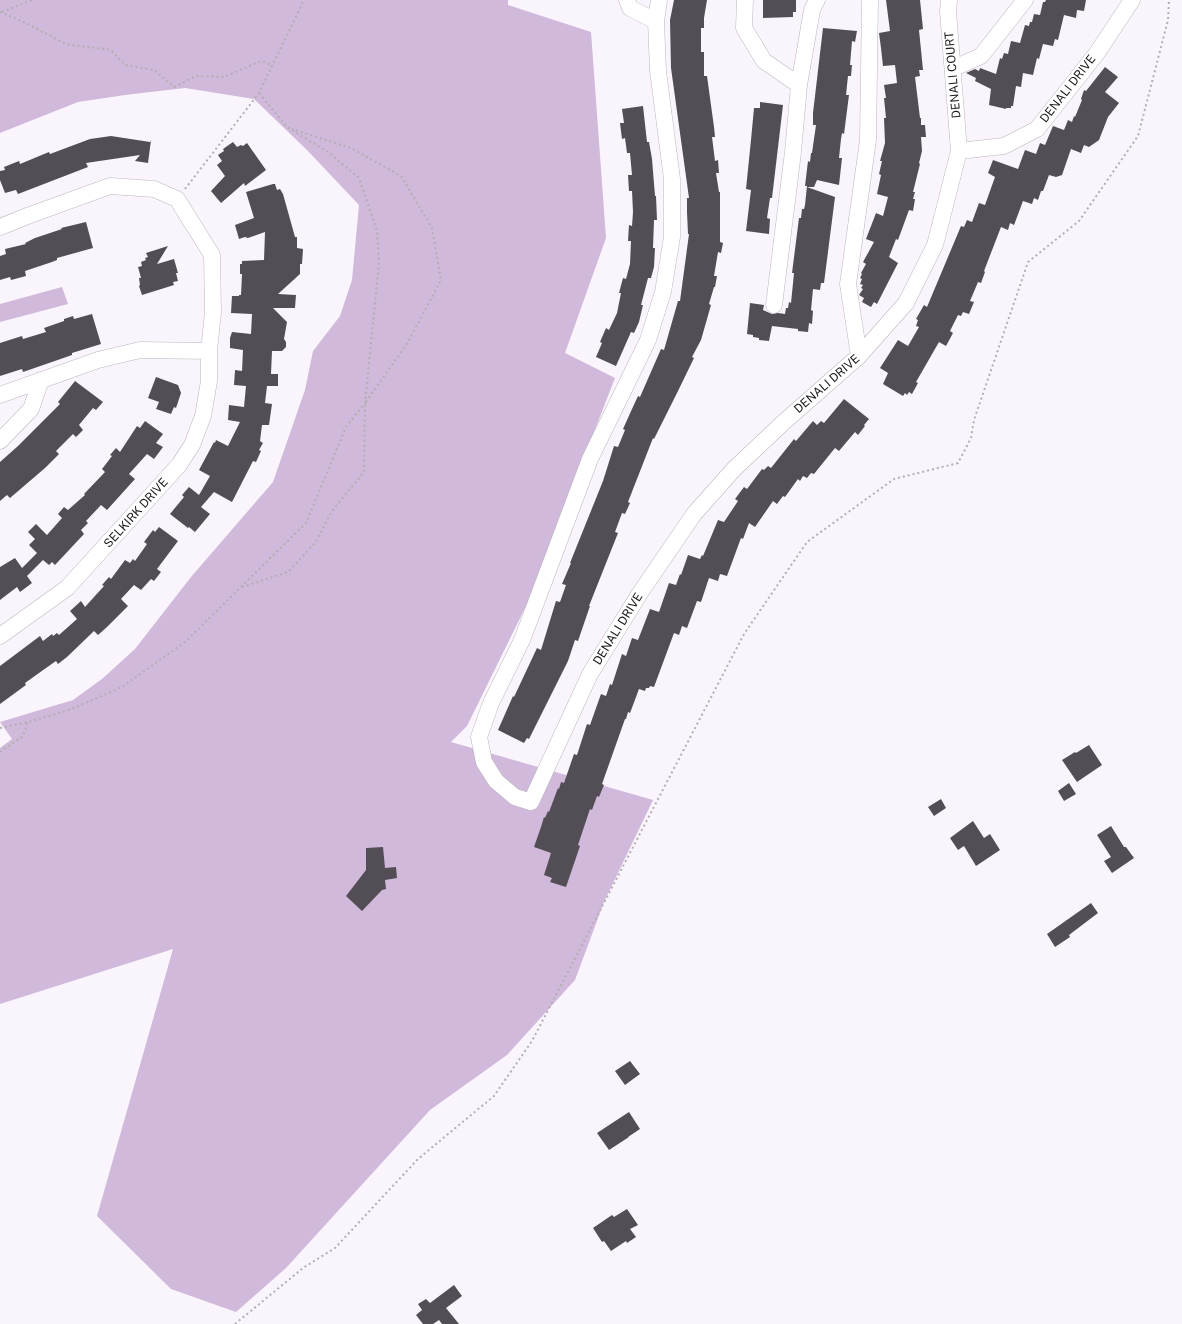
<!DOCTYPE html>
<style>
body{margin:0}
canvas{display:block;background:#faf4fc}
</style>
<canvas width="1182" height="1324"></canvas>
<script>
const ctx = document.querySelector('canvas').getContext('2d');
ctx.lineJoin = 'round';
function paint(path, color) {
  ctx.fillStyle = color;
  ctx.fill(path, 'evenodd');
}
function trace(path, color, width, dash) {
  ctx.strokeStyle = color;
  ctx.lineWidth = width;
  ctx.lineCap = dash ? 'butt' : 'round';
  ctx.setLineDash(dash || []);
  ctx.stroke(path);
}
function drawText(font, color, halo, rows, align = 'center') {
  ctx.font = font + ' "Public Sans",sans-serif';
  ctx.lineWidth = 4;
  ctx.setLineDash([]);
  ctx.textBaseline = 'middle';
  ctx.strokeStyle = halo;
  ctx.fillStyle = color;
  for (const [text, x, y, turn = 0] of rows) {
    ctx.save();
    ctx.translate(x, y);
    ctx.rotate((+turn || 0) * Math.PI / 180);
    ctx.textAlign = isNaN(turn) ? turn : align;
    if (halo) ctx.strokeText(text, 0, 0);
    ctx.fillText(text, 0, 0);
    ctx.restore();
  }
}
paint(new Path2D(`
 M0 0H508V5L591 32 606 238 565 353 615 378 528 602 467 726 451 742 653 800 604 902 575 980 507 1055 430 1110 286 1268 236 1312 171 1289 97 1216 173 949 0 1004V748L12 739 0 722 73 700 102 679 135 649 191 577 273 482 305 390 313 351 340 316 352 280 359 205 307 150 254 99 185 88 125 95 78 102 0 133Z
 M62 287 68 304 0 322V304Z`), '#d0b9da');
paint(new Path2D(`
 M674 0H707L704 18V28H701V52H704V76H707L714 127 715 137H712L715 161 718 160 719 173H716L719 192H720V242L723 243 721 253 718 252 714 276H717L715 287H714L709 304 711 305 701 340 692 357 694 358 678 391 654 439 653 438 628 502 630 503 625 514 622 513 615 532 618 533 589 606H590L578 641 575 640 568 661 529 739 527 738 524 743 498 730 513 696 514 697 537 648 541 650 556 601 560 602 566 585 562 584 571 563H570L603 481 614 446 618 447 625 430 623 429 632 409 638 396 640 397 661 349 664 350 678 301H680L689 234H688L687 212V198H689L671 68 670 20Z
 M763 0H796V12H793V17L763 18Z
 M886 0H920L923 29 919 30 923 70H919L920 76 915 77 920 118H921V125H925L926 137H921L922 151 919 163 920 164 913 192H915L913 199H915L913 211 909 210 898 240 896 239 889 257 898 263 877 304 874 302 871 307 862 302 864 298 859 295 863 289 861 288 863 285 860 284 862 279 860 278 862 274 861 273 866 264 863 262 874 242 866 239 876 213 883 216 888 197 877 194 881 175 879 174 882 161H880L885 143 884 118H886L884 98H886L884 85 897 83 895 65 883 66 881 48 879 33 890 31Z
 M1046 0H1086L1084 11 1077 10 1076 18 1064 15 1058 40 1055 39 1053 46 1043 44 1039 59 1037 58 1033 75 1023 73 1021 87 1016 86 1013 106H1011V108H1006V109L989 105 991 89 975 81 976 78 966 73 975 69 979 71 980 68 996 74 1000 58 1002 59 1004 53 1008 54 1011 41 1020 43 1025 25 1029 26 1030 22H1032L1034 14 1040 15 1043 2H1045Z
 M823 28 857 31 855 42 852 41 850 65H852L851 76H848L846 95H849L844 134 842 133 841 139 839 158H842L839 185 817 180 814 187H807L835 197 824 283H821L820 290 813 289 811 310 813 311 812 324 809 323 808 332 798 331V329L772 326 769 341 759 340V338L753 337V335L747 334 750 303 764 305 763 310 772 314 778 313 785 314 786 308H788L789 302 791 303 794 273H792L799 218H801L802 209H804L805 205 807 186H805L808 161 810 162 811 153H812L816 125H813V113Z
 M1105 67 1118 77 1105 92 1119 103 1108 117 1099 140 1089 147 1084 145 1081 153 1071 149 1062 175 1056 177 1049 175 1043 191H1041L1038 200 1034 198 1032 204 1023 201 1014 225 1010 223 1008 230 1001 227 984 271 985 272 981 283 978 282 970 301 974 302 969 314 963 312 961 316 958 315 950 331 953 333 946 346 939 342 916 382 918 383 912 394 909 392 907 395 905 393 903 396 883 384 888 373 880 368 898 340 908 346 919 327 916 326 918 320 916 319 924 305 927 307 961 226 964 227 967 220 972 222 979 203 985 205 995 177 988 173 993 160 1018 169 1025 150 1036 154 1040 143 1045 145 1053 126 1064 130 1068 120 1072 122 1074 116 1075 117 1082 100 1081 99 1084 90 1086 91Z
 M760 102 783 105 772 198H770L767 218 770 219 769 234 746 231 751 190 746 189 751 140 754 108H760Z
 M643 106 647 142H649L652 159 655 196H656L657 220H654L653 248H655L654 267 651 278H648L641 305H643L639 322 634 333 631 332 616 366 596 357 602 343 600 342 606 328 609 330 617 313 621 293H619L623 278 626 279 630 264 631 241H628L629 225 632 226 633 212 632 191H629L628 175H632L630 153H627L625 138 622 139 620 123H624L622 109Z
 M111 136 150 142 151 140 148 163 135 161 140 155 86 163 88 167 18 194 16 190 5 193 0 180V171L5 170 4 167 19 161 20 164 49 152 50 154 90 139Z
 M233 142 237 147 241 145 243 146 247 143 266 170 245 186 244 183 221 203 211 191 225 176 217 165 222 161 218 155 224 151 223 149Z
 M273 184H275L277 190 280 189 283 194 295 237H297V248L303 249 302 264H300V274L278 294 296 295 295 308H273L287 322 284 339 286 342V347L282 351H272L271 374H278V386H267L265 403 272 404 269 425H262L260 441 263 443 259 450 261 451 256 462 253 461 232 502 214 492 201 507 210 514 195 532 189 527 188 528 170 514 184 497 182 495 189 487 199 495 210 476 199 470 214 442 215 443 216 440 228 446 240 422 228 420 229 405 244 407 246 386 234 385 235 370 242 371 243 350 230 348V338L232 332 251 334 252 314 231 313 232 296H239V295H241L242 274H240V264H242V261L264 260 265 232 248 238 245 237 239 239 235 225 254 218 246 192Z
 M86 222 93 248 57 258V260L52 262 25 271 26 276 11 280 10 277 0 280V256L6 254 5 249 26 244 25 243 35 238 62 229 61 228Z
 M168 246 157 264 174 259 178 273H176L178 281 173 282 174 285 142 295 139 286 140 285 139 278H141L138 267 142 266 141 262 146 260 145 258 148 257 146 253Z
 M92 314 101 344 72 353V355L49 363 23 372 22 369 0 376V343L22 336 23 339 46 332 44 328 64 321V319L73 316 74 319Z
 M156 377 178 385 181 393 176 408 174 407 171 414 156 409 159 402 148 398Z
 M75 381 103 402 96 410 93 408 79 425 83 430 76 437 73 434 56 451 59 454 45 468 10 498 7 495 0 501V462L18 446 60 404 58 402Z
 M844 399 869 419 864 425 865 426 858 435 855 432 839 451 835 448 814 474 811 473 807 478 803 476 800 481 798 479 785 497 783 496 777 504 773 501 755 527 749 523 743 539 741 538 727 576 720 574 718 581 709 578 701 602 697 601 687 628 682 626 679 635 674 633 654 687 650 686 649 688H646L645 691 639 689 630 713 628 712 626 719H625L602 784 604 785 599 797 597 796 592 810 590 809 578 845 580 846 566 887 550 882 552 878 544 875 551 853 534 847 541 827 544 817 545 818 548 811 549 812 558 788 559 789 561 782 564 783 574 754 577 755 587 724 590 725 601 694 606 696 610 684 612 685 622 654 626 656 632 638 638 640 650 609 659 612 669 583 676 585 680 574 681 575 688 555 700 559 702 555 703 556 718 520 724 522 738 501 735 499 744 487 747 489 762 469 764 470 768 466 771 468 794 439 796 441 813 421 817 425 821 421 824 423Z
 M145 421 163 434 156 443 163 447 154 459 147 454 129 474 135 479 107 510 101 505 86 521 88 523 81 530 84 534 55 565 52 562 49 565 43 560 27 576 32 583 20 592 17 587 0 600V567L15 558 22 568 37 553 29 545 35 539 28 532 36 524 47 535 62 518 58 514 64 507 68 510 85 495 84 494 105 472 102 469 112 456 110 455 116 448 120 452 137 426 140 428Z
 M159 527 178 541 157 569 161 572 154 581 151 579 141 590 134 585 121 599 128 606 107 627 98 635 94 631 67 657 58 664 56 661 46 668 25 683 26 685 0 704V666L40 636 43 641 52 634 53 636 57 633 59 635 77 619 70 611 81 601 85 607 104 586 102 585 109 577 111 579 125 560 130 563 133 559 135 561 147 544 144 542 153 530 155 532Z
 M1089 745 1102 765 1077 782 1062 760 1075 752 1076 753Z
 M1069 783 1076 794 1064 801 1058 791Z
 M941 799 946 808 934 816 928 807Z
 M973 821 984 838 990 834 1000 850 976 866 964 846 958 850 950 838Z
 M1111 826 1124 847H1126L1134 858 1112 873 1104 861 1111 857 1097 835Z
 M383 847 385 868 396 867 397 878 385 880 386 889 382 890 362 911 346 896 366 870V848Z
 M1091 903 1098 913 1069 935 1070 937 1055 947 1047 934Z
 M630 1061 640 1074 625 1085 615 1071Z
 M629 1112 640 1129 628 1137H629L609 1150 597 1133Z
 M627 1209 638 1225 630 1229 636 1237 627 1243 626 1241 611 1251 604 1241 602 1242 593 1228 612 1215 614 1217Z
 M454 1285 462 1296 446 1308 459 1324H442L439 1320 433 1324H423L416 1315 422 1310 418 1304 426 1299 430 1303Z`), '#534e55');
const minor = new Path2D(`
 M627 0 630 8 656 21 658 71 672 179V237L663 292 648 340 590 459 522 640 491 703 479 737 484 762 496 781 515 797 531 802 590 674 640 593 694 514 734 469 785 421 859 356 906 303 935 245 959 151 1004 146 1037 129 1097 53 1132 0
 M745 0 744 28 764 61 799 85
 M949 0 948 11 959 151
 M656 21 659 0
 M954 68 981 56 1025 0
 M0 227 30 215 110 186 154 189 177 199 212 255 213 312 209 351V381L203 416 192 445 179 465 67 588 0 636
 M774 305 793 152 799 85 812 10 817 0
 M859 356 848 284 868 140 870 0
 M0 395 98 360 140 350 209 351
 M0 441 31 409 41 380`);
trace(minor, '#bbb6be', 17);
trace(new Path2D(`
 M0 12 26 23 66 44 111 50 125 65 154 70 174 87 196 76 224 77 261 61 272 65
 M2 12 32 0
 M185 189 259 93 304 0
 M242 587 288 572 315 543 332 511 364 472 365 403 407 344 441 280 432 228 401 176 351 148 292 129
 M0 728 28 722 69 710 122 687 185 642 306 523 346 427 365 403 379 263 377 231 359 178 328 152 287 127 259 93
 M0 752 23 736 28 722
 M235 1324 303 1268 335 1248 418 1159 494 1096 532 1041 744 634 807 542 894 479 958 463 971 438 974 420 1028 262 1079 221 1138 136 1168 20 1169 0`), '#b3aeb4', 2, [2, 3]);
trace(minor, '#fff', 16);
drawText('12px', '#1d1b1d', '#fff', [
 ["DENALI COURT",953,75,-95],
 ["DENALI DRIVE",1068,89,-52],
 ["DENALI DRIVE",827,384,-41],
 ["SELKIRK DRIVE",136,513,-48],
 ["DENALI DRIVE",618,629,-58]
]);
</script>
